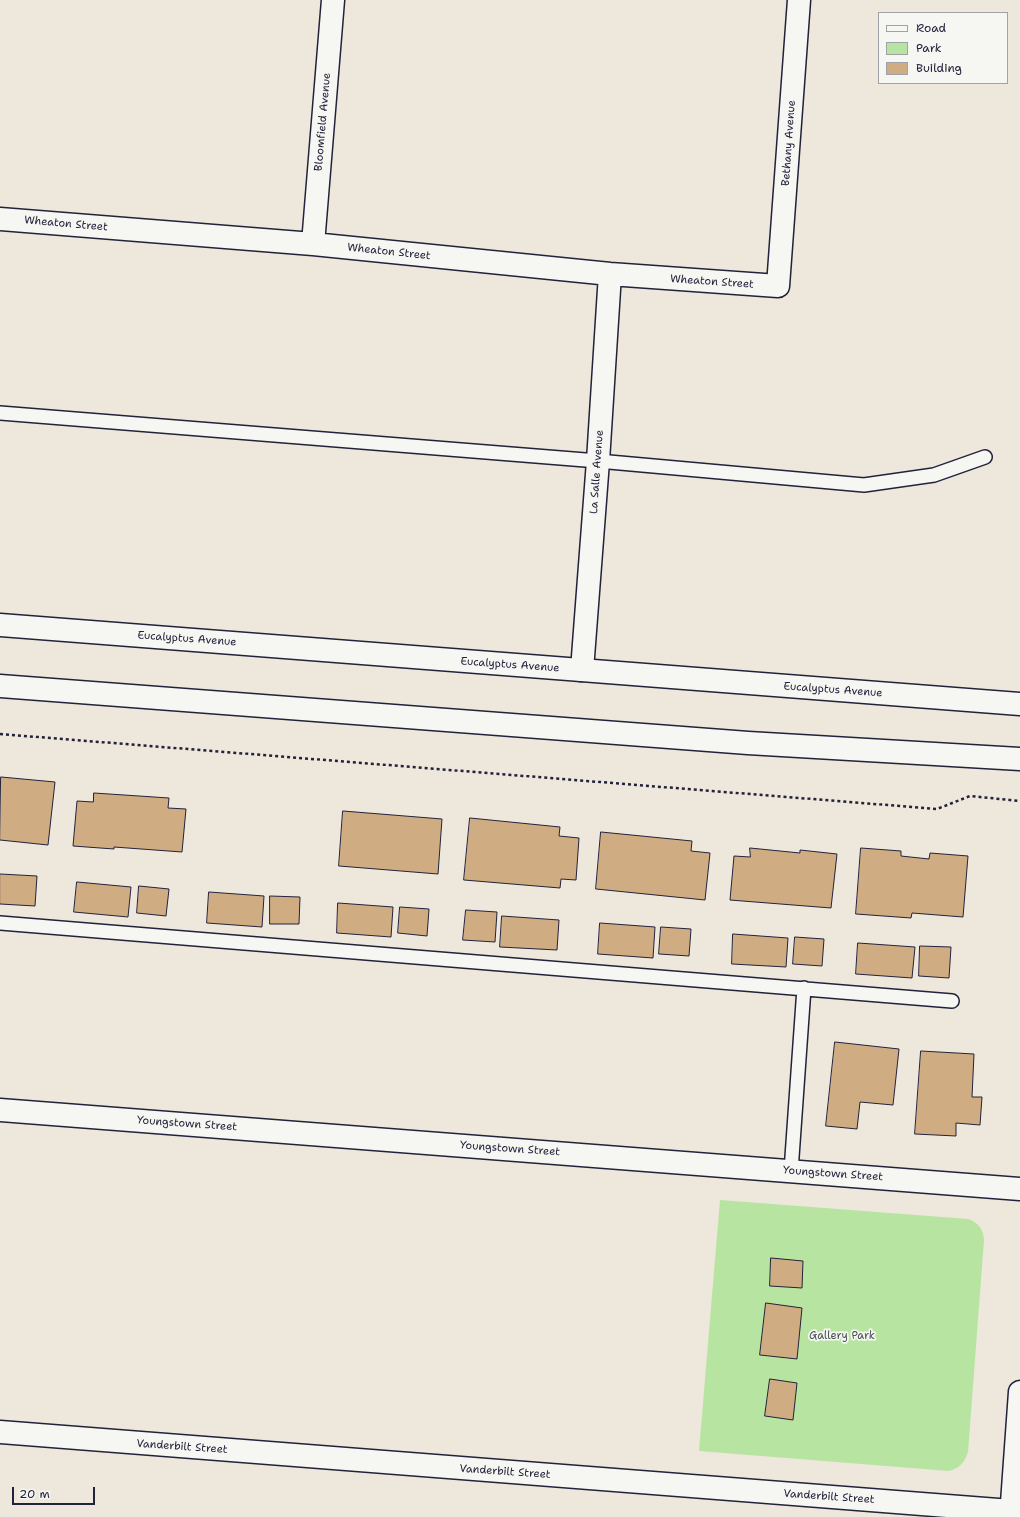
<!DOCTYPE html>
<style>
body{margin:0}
#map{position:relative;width:1020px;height:1517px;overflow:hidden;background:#eee7dc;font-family:"Shantell Sans",sans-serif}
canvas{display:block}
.legend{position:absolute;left:878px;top:12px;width:130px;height:72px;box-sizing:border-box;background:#f6f6f2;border:1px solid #a1a1a9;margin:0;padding:5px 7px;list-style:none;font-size:12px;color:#22223b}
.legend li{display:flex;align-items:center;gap:8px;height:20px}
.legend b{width:20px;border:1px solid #a1a1a9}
.scale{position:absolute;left:12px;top:1487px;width:83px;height:18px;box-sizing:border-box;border:2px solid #22223b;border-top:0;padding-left:5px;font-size:12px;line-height:14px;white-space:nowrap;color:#22223b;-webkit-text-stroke:3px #f6f6f2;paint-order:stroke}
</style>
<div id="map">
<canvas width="1020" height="1517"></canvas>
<ul class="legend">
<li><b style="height:5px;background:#f6f6f2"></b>Road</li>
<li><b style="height:11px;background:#b7e4a1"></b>Park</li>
<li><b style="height:11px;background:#d0ac83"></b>Building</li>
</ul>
<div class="scale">20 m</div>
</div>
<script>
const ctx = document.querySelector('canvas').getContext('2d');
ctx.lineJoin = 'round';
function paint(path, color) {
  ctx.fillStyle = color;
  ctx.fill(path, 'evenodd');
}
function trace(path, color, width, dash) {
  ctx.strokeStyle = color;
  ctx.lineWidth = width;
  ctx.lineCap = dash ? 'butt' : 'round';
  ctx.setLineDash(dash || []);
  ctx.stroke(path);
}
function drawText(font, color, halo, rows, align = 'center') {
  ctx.font = font + ' "Shantell Sans",sans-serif';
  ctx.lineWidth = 3.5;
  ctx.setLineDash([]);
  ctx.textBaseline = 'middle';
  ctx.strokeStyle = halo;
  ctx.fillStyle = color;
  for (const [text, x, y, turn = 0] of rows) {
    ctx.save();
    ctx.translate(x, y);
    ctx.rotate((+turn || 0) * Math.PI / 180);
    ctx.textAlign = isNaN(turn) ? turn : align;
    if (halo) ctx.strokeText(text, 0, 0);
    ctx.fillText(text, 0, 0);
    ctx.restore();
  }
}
paint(new Path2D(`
 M720 1200 968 1219C979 1223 983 1229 984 1240L968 1452C964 1463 960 1468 949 1471L699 1451Z`), '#b7e4a1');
const building = new Path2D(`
 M1 777 55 782 48 845 0 840Z
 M94 793 169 798 168 808 186 809 182 852 114 847V849L73 846 77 801 93 802Z
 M343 811 442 819 438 874 339 866Z
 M470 818 560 827 559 836 579 838 576 880 561 879 560 888 464 880Z
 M601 832 692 841 691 851 710 853 705 900 596 889Z
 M750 848 800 853V850L837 854 831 908 730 900 734 856 750 857Z
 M861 848 901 851V856L929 859 930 853 968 856 963 917 912 913 911 918 856 914Z
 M0 874 37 876 35 906 0 904Z
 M77 882 131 887 128 917 74 912Z
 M139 886 169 889 166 916 137 913Z
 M209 892 264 896 262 927 207 923Z
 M270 896 300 897 299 924H270Z
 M338 903 393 907 391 937 337 933Z
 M400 907 429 909 427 936 398 933Z
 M466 910 497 912 495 942 463 940Z
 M502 916 559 920 557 950 500 947Z
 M600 923 655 927 653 958 598 954Z
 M661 927 691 929 689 956 659 954Z
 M733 934 788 938 786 967 732 964Z
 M795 937 824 939 822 966 793 964Z
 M858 943 915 947 912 978 856 974Z
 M920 946 951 947 949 978 919 976Z
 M835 1042 899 1049 893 1105 860 1102 857 1129 826 1126Z
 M921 1051 974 1054 972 1097H982L980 1125 956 1123V1136L915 1134Z
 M771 1258 803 1261 802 1288 770 1286Z
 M766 1303 802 1308 797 1359 760 1355Z
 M770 1379 797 1383 793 1420 765 1416Z`);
paint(building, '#d0ac83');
trace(building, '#22223b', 1);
const service = new Path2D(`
 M0 413 598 461 864 485 934 475 985 457
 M0 923 952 1001
 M791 1171 804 988`);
const minor = new Path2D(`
 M0 219 313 244 610 274 778 286 799 0
 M313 244 333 0
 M582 670 598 461 610 274
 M0 1110 1020 1189
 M0 1432 1011 1511
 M1011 1517 1020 1392`);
const tertiary = new Path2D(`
 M0 625 1020 704
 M0 686 748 743 1020 759`);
trace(service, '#22223b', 16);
trace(minor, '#22223b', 25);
trace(tertiary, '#22223b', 25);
trace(new Path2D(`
 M0 734 937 809 970 796 1020 801`), '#22223b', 2.5, [3, 3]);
trace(service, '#f6f6f2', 13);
trace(minor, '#f6f6f2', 22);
trace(tertiary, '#f6f6f2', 22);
drawText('11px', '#22223b', '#f6f6f2', [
 ["Bloomfield Avenue",323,122,-85],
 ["Bethany Avenue",789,143,-86],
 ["Wheaton Street",66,224,5],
 ["Wheaton Street",389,252,6],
 ["Wheaton Street",712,282,4],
 ["La Salle Avenue",597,472,-86],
 ["Eucalyptus Avenue",187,639,4],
 ["Eucalyptus Avenue",510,665,4],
 ["Eucalyptus Avenue",833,690,4],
 ["Youngstown Street",187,1124,4],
 ["Youngstown Street",510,1149,4],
 ["Youngstown Street",833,1174,4],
 ["Vanderbilt Street",182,1447,4],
 ["Vanderbilt Street",505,1472,4],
 ["Vanderbilt Street",829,1497,4]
]);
drawText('11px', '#475254', '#f6f6f2', [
 ["Gallery Park",842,1336]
]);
</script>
